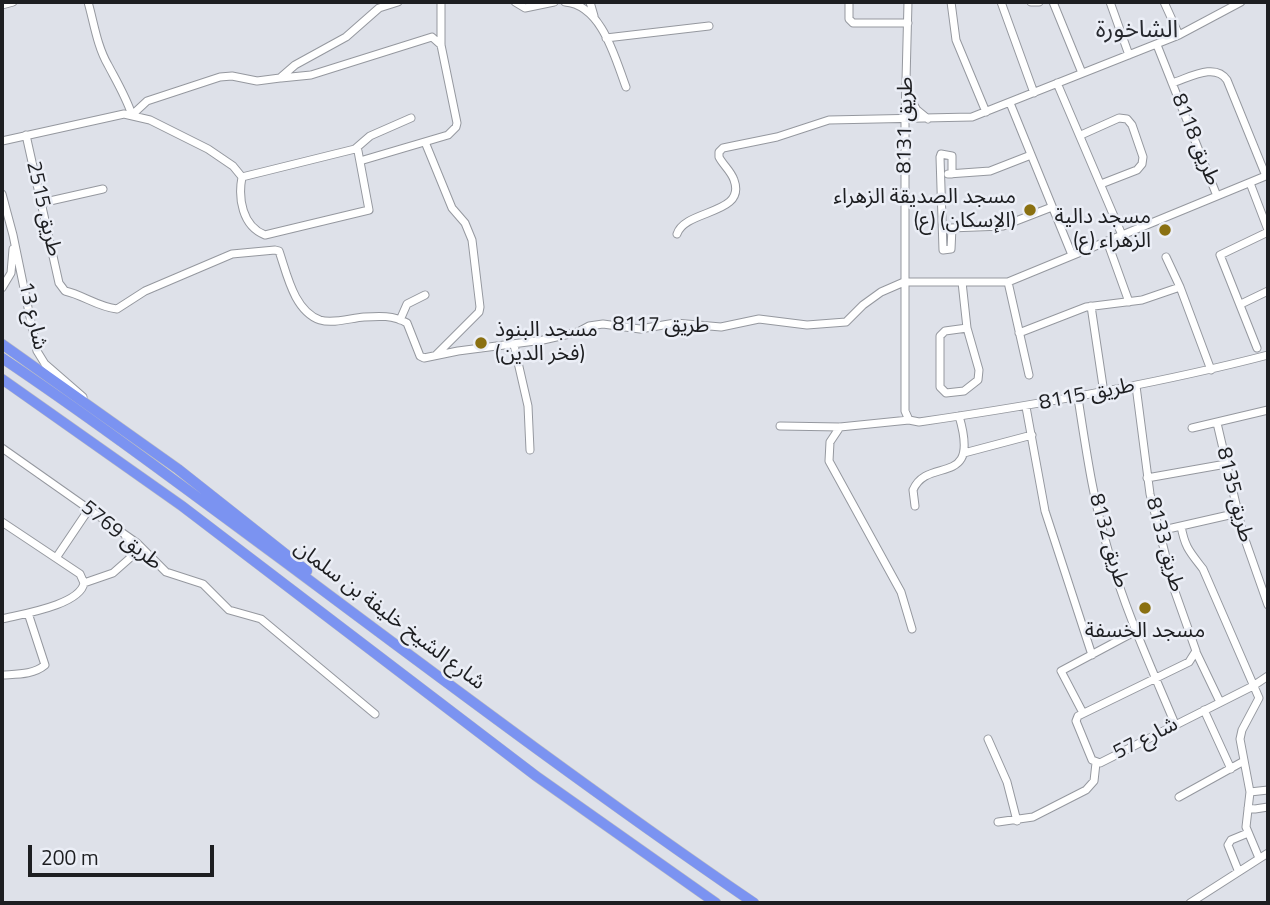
<!DOCTYPE html>
<meta charset="utf-8">
<style>
body{margin:0}
#map{position:relative;width:1270px;height:905px;overflow:hidden;background:#dee1e9;font-family:"Titillium Web",sans-serif}
canvas{display:block}
.frame{position:absolute;inset:0;border:4px solid #1d1e21;pointer-events:none}
.scale{position:absolute;left:28px;top:845px;width:186px;height:32px;box-sizing:border-box;border:4px solid #1d1e21;border-top:0;padding-left:9px;font-size:21px;line-height:24px;white-space:nowrap;color:#1d1e21;-webkit-text-stroke:5px #ebeef6;paint-order:stroke}
</style>
<div id="map">
<canvas width="1270" height="905"></canvas>
<div class="frame"></div>
<div class="scale">200 m</div>
</div>
<script>
const ctx = document.querySelector('canvas').getContext('2d');
ctx.lineJoin = 'round';
function trace(path, color, width, dash) {
  ctx.strokeStyle = color;
  ctx.lineWidth = width;
  ctx.lineCap = dash ? 'butt' : 'round';
  ctx.setLineDash(dash || []);
  ctx.stroke(path);
}
function drawText(font, color, halo, rows, align = 'center') {
  ctx.font = font + ' "Titillium Web","Noto Sans Arabic",sans-serif';
  ctx.lineWidth = 5;
  ctx.setLineDash([]);
  ctx.textBaseline = 'middle';
  ctx.strokeStyle = halo;
  ctx.fillStyle = color;
  for (const [text, x, y, turn = 0] of rows) {
    ctx.save();
    ctx.translate(x, y);
    ctx.rotate((+turn || 0) * Math.PI / 180);
    ctx.textAlign = isNaN(turn) ? turn : align;
    if (halo) ctx.strokeText(text, 0, 0);
    ctx.fillText(text, 0, 0);
    ctx.restore();
  }
}
const minor = new Path2D(`
 M88 2C94 23 97 46 108 65 117 82 126 97 132 115L147 101 220 77 232 76 257 81 280 78 295 65 346 37 379 8 398 2
 M515 2 525 8 554 2
 M565 2C602 5 615 58 626 87
 M590 2 594 16
 M849 2V19L853 23H908
 M908 2 905 120V411L909 420 919 422C1036 405 1153 385 1268 355
 M951 2 956 40 986 112
 M1001 2 1034 93
 M1031 2H1039
 M1053 2 1082 73
 M1110 2 1129 55
 M1164 2 1179 35
 M2 5 13 2
 M606 38 709 26
 M1157 45 1217 196
 M281 78 311 75 432 37 441 45
 M1057 83 1122 235
 M1172 83C1189 78 1215 62 1227 80L1266 176
 M906 92 917 110 928 119
 M1010 103 1072 255
 M26 135 59 283 65 291C83 295 98 307 117 309L145 291 232 254 275 250 279 251C287 274 294 311 320 320 333 324 351 318 364 317 379 316 393 315 407 323L420 356 424 358 458 351 543 340 578 332 589 326 603 324 640 329 675 323 721 327 759 319 807 325 846 322 863 305 881 292 904 282H1008L1268 175
 M1081 135 1119 118 1127 119 1132 125 1143 157 1142 164 1137 170 1101 184
 M2 141 124 114 150 120 208 149 233 166 242 177C238 198 242 226 265 235L369 210 358 151 355 149
 M425 142 452 208 465 223 472 240 480 307 479 312 436 355
 M360 161 448 135 456 127 457 123 441 45V2
 M948 174 990 171 1031 155
 M952 174V156L941 154 940 157 943 250 951 249 952 228
 M242 177 355 149 370 136 411 118
 M1250 183 1268 230
 M2 194 13 235 37 351 45 364 83 397
 M41 203 103 189
 M950 228 1003 226 1052 207
 M677 234C685 209 747 215 734 180 731 171 723 165 719 157V152L723 148 777 137 829 120 972 117 1179 35 1241 2
 M1107 241 1129 302
 M1166 257 1180 287 1211 370
 M962 282 967 328
 M1008 282 1029 375
 M2 288 11 273 13 249
 M1241 304 1268 291
 M1091 306 1104 393
 M400 320 407 304 425 295
 M967 328 979 370 978 380 964 391 946 393 940 387V336L945 331Z
 M1019 333 1086 307 1142 300 1180 287
 M514 345 528 406 530 450
 M1257 348 1220 255 1268 232
 M1136 386 1150 494 1174 589 1196 651 1189 662 1078 716 1076 721 1092 760 1100 763 1253 686 1268 676
 M1078 398C1086 449 1093 500 1108 550 1125 610 1151 667 1175 724
 M1026 407 1045 511 1092 655
 M1217 423 1243 534 1268 605
 M780 426 840 427 909 420
 M840 427 830 442 829 461 901 592 912 629
 M1192 428 1268 410
 M2 448 137 543 166 572 203 584 229 610 261 619 375 714
 M964 453 1032 435
 M1147 478 1226 464
 M915 506 913 490C928 455 981 490 959 416
 M2 522 80 574 84 583C80 605 22 614 2 619
 M1181 526C1185 548 1190 552 1203 569L1259 698 1242 730 1240 739 1250 792 1246 827 1259 858
 M1159 531 1238 513
 M56 558 89 509
 M84 583 113 573 130 558V546L125 535
 M1196 652 1220 702
 M2 675C17 674 33 675 45 665L28 613
 M1204 710 1231 769
 M1083 713 1061 671 1136 631
 M988 739 1007 782 1017 821
 M1250 792 1268 790
 M1179 797 1244 761
 M1248 808 1255 809 1268 807
 M998 822 1033 817 1086 790 1094 781 1096 763
 M1238 870 1228 845 1231 840 1248 833
 M1190 903 1268 853`);
const highway = new Path2D(`
 M2 344 178 469 307 571
 M2 358C100 424 194 495 289 565 443 680 596 795 754 903
 M2 379 182 506 536 776 716 903`);
trace(minor, '#95989f', 9);
trace(highway, '#c0c0c1', 11);
trace(minor, '#fff', 7);
trace(highway, '#7b93f1', 10);
for (const [x, y, r, color] of [
 [1030,210,7,"#8a7011"],
 [1165,230,7,"#8a7011"],
 [481,343,7,"#8a7011"],
 [1145,608,7,"#8a7011"]
]) {
  const dot = new Path2D();
  dot.arc(x, y, r, 0, 2 * Math.PI);
  ctx.fillStyle = color;
  ctx.fill(dot);
  trace(dot, '#ebeef6', 2.5);
}
drawText('21px', '#1d1e21', '#ebeef6', [
 ["طريق 8131",906,125,-89],
 ["طريق 8118",1195,140,68],
 ["طريق 2515",43,209,77],
 ["شارع 13",32,316,77],
 ["طريق 8117",661,326,1],
 ["طريق 8115",1087,395,-11],
 ["طريق 8135",1234,495,76],
 ["طريق 5769",121,536,39],
 ["طريق 8132",1108,541,74],
 ["طريق 8133",1164,545,75],
 ["شارع الشيخ خليفة بن سلمان",389,616,37],
 ["شارع 57",1146,739,-27]
]);
drawText('21px', '#1d1e21', '#ebeef6', [
 ["مسجد الصديقة الزهراء",1016,198],
 ["(ع) (الإسكان)",1016,222],
 ["مسجد دالية",1151,218],
 ["الزهراء (ع)",1151,242],
 ["مسجد البنوذ",495,331,"left"],
 ["(فخر الدين)",495,355,"left"],
 ["مسجد الخسفة",1145,632,"center"]
], 'right');
drawText('24px', '#27292f', '#ebeef6', [
 ["الشاخورة",1137,31]
]);
</script>
